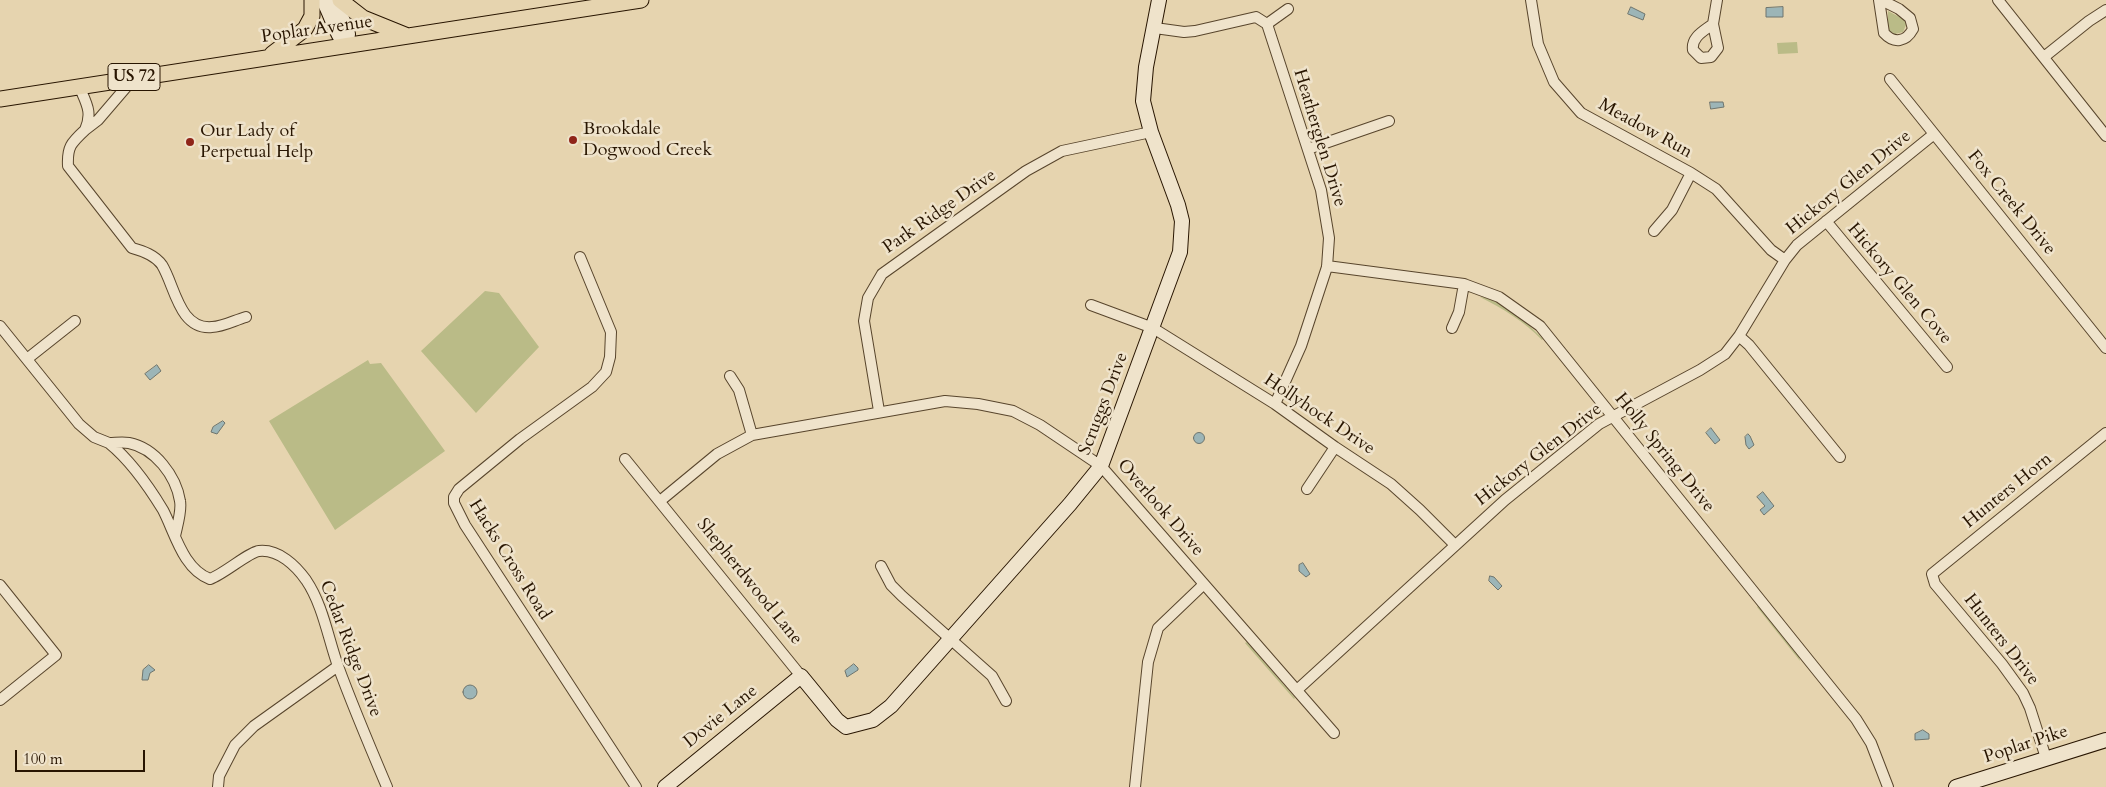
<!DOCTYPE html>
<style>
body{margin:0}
#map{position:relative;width:2106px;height:787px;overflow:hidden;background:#e6d4af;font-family:Cardo,serif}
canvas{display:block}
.scale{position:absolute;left:15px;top:750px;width:130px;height:22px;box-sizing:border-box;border:2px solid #281501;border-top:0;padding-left:6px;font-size:15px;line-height:18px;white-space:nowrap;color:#281501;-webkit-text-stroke:4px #efe3cb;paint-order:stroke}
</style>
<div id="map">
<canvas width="2106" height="787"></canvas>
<div class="scale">100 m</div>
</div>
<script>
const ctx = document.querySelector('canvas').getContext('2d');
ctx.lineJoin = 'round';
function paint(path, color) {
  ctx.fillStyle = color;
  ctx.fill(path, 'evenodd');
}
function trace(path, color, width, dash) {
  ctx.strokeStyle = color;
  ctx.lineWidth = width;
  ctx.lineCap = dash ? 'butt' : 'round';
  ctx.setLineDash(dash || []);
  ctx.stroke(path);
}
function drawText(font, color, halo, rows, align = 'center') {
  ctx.font = font + ' Cardo,serif';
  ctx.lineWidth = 5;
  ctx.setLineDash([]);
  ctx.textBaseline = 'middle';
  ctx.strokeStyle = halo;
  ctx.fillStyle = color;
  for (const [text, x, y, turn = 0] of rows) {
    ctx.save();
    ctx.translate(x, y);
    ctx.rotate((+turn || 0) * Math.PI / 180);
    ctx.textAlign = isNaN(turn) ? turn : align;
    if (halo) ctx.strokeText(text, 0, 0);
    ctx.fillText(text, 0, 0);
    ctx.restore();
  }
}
paint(new Path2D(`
 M1888 11 1905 20 1906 25 1903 32 1895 34 1888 30Z
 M1797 42 1798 53 1778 54 1777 43Z
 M485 291 499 293 539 347 476 413 421 351Z
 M1480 297C1500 298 1529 324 1543 339L1542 340C1524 321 1503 309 1480 297Z
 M368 360 370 364 381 363 445 451 335 530 269 421Z
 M1758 606 1799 657 1800 661 1757 607Z
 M1247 642 1295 698 1294 699 1245 643Z`), '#babb87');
const water = new Path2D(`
 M1631 7 1645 14 1643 20 1628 14Z
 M1783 7V17H1766V8Z
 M1710 102H1723L1724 107 1711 109Z
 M157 365 161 371 150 380 145 374Z
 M223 421 225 423 217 434 211 432 213 427Z
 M1711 428 1720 440 1715 444 1706 433Z
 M1193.5 438a5.5 5.5 0 1 1 11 0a5.5 5.5 0 1 1-11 0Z
 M1748 434 1750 436 1754 445 1749 449 1746 445 1745 437Z
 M1763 492 1774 506 1764 515 1760 510 1765 506 1757 497Z
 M1303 563 1310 574 1306 577 1299 571V565Z
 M1490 576 1494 577 1502 586 1498 590 1489 581Z
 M854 664 858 668V670L847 677 845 671Z
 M149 665 155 670 150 673 148 680H142L143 670Z
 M463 692a7 7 0 1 1 14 0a7 7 0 1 1-14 0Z
 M1923 730 1929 734V739L1915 740V734Z`);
paint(water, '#9cb5b7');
trace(water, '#6e756e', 1);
const street = new Path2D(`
 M1531 0 1538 44 1554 82 1581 113 1691 173 1716 189 1771 250 1785 260
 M1879 0 1884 33C1894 44 1906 42 1913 29L1910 18 1899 9 1881 0
 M1998 0 2106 136
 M1267 24 1321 190 1329 238 1327 267 1301 346 1275 404
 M1713 24C1704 31 1691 37 1693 50L1701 58 1711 57 1718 48 1713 24 1717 0
 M1155 28 1184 32 1195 31 1256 17 1267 24 1288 9
 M2044 57 2089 21 2106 10
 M1890 79 2106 348
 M79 86C86 103 93 112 85 130L98 120 134 78
 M85 130C71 143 67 147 68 166L132 248C143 251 155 255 162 265 175 286 179 330 212 327 223 327 235 320 246 317
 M1308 149 1389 121
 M1826 221 1947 367
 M1654 231 1672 210 1691 173
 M580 257 611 332 610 357 606 372 592 387 520 439 459 489 454 497V503L465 525 636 787
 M1327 266 1464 284 1499 297 1540 326 1856 719 1871 743 1888 787
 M1091 305 1153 328 1275 404 1335 447 1391 484 1420 510 1455 545
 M0 326 79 424 94 437 109 443
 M1452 328 1459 312 1464 284
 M1739 336 1749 345 1840 457
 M27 359 75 321
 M730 376 739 390 752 435
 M879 411 864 321 868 298 882 274 1026 171 1062 151 1151 132
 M625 459 801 676
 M1307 489 1335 447
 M660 501 717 454 752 435 945 401 978 404 1013 411 1040 425 1101 466 1334 733
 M175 536C177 526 182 511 180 501 176 476 155 448 129 443 123 442 115 443 109 443 130 460 149 487 163 510 175 533 183 569 210 579 224 574 249 552 259 551 279 549 296 566 306 580 323 605 328 638 338 666 353 707 370 747 387 787
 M881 566 891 585 902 596 992 676 1006 701
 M0 585 56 655 0 700
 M1297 690 1505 500 1599 424 1700 370 1725 354 1739 336 1785 260 1797 245 1934 134
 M2046 758 2030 708 2023 693 2002 664 1935 584 1932 574 2106 433
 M218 787 219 776 235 745 254 726 338 666
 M1135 787 1148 662 1158 628 1204 584`);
const secondary = new Path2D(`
 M323 0C332 16 334 31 346 46
 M335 0 348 34 346 46
 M665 787 801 676 837 720 846 727 873 720 891 706 1070 504 1101 466 1180 252 1182 221 1178 205 1151 132 1143 101 1146 67 1159 0
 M1956 787 2106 740`);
const primary = new Path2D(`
 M340 0 363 18 405 35
 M272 54 305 29 312 16V0
 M0 99 641 0`);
trace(street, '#58452c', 12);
trace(secondary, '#281501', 16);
trace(primary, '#281501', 17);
trace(street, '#efe3cb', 10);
trace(secondary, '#efe3cb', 14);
trace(primary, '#e6d4af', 15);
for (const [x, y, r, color] of [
 [573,140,5,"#8f2418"],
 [190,142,5,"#8f2418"]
]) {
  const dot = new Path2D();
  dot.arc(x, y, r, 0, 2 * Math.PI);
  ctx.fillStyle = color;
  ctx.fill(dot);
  trace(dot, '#efe3cb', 2);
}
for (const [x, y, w] of [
 [134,77,52]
]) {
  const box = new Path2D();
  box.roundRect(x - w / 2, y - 13.5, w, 27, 4);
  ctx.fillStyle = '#efe3cb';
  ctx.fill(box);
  trace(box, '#281501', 1);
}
drawText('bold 16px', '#281501', null, [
 ["US 72",134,77]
]);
drawText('18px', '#281501', '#efe3cb', [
 ["Poplar Avenue",317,30,-8],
 ["Meadow Run",1645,129,29],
 ["Heatherglen Drive",1319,138,73],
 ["Hickory Glen Drive",1849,183,-39],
 ["Fox Creek Drive",2011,203,51],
 ["Park Ridge Drive",940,212,-35],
 ["Hickory Glen Cove",1899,284,50],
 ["Scruggs Drive",1104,404,-69],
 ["Hollyhock Drive",1319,415,34],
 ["Holly Spring Drive",1664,453,51],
 ["Hickory Glen Drive",1539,455,-38],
 ["Hunters Horn",2008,491,-39],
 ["Overlook Drive",1160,508,49],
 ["Hacks Cross Road",509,560,58],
 ["Shepherdwood Lane",749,582,51],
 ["Hunters Drive",2001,640,52],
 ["Cedar Ridge Drive",350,649,69],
 ["Dovie Lane",721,717,-39],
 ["Poplar Pike",2026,745,-18]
]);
drawText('18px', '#281501', '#efe3cb', [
 ["Brookdale",583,130],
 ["Dogwood Creek",583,151],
 ["Our Lady of",200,132],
 ["Perpetual Help",200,153]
], 'left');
</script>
